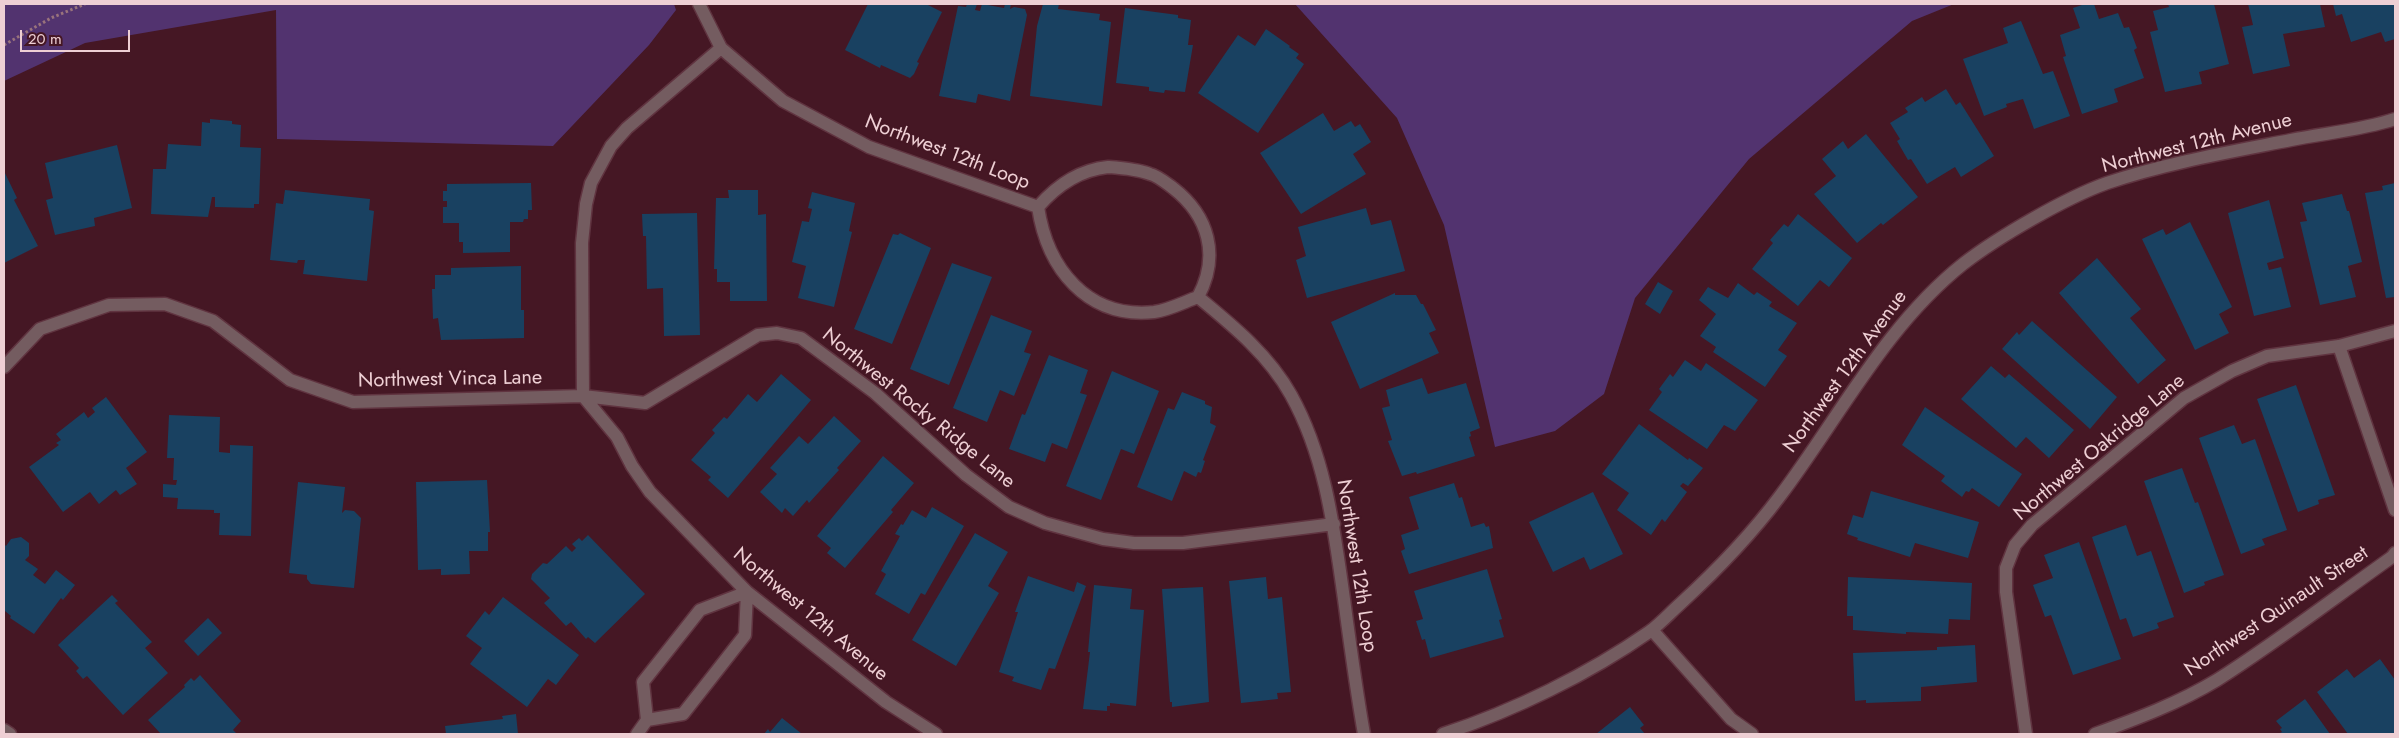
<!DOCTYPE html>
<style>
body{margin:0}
#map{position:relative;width:2399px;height:738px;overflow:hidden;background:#451724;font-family:Jost,sans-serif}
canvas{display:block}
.frame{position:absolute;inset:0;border:5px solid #eecfd4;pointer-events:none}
.scale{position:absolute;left:20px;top:30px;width:110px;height:22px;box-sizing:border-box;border:2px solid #eecfd4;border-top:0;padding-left:6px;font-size:15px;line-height:18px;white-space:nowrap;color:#eecfd4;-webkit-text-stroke:4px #451724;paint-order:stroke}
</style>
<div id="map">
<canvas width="2399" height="738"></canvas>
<div class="frame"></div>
<div class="scale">20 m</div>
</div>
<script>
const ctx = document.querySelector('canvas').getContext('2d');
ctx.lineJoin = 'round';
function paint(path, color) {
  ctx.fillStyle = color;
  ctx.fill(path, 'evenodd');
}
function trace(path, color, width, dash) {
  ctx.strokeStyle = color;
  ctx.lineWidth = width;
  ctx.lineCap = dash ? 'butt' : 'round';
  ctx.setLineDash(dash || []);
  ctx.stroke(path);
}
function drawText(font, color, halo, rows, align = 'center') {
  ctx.font = font + ' Jost,sans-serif';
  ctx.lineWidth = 4;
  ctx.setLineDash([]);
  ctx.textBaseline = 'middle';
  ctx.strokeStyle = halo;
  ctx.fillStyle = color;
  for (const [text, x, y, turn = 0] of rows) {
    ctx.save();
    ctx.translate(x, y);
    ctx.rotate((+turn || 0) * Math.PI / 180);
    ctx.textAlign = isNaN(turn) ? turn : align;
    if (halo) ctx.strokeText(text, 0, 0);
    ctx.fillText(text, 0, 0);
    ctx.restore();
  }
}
paint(new Path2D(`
 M4 4H674L676 10 649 45 553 146 277 139 276 10 85 43 4 81Z
 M1295 4H1954L1912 21 1749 159 1635 298 1604 394 1555 431 1495 447 1444 225 1397 118Z`), '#52336f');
paint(new Path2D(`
 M868 4H926L942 12 917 62 919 63 914 74 910 78 881 65 880 68 845 50Z
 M967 4H977L975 10 980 11 982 4 1004 8 1005 4H1011L1010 9 1014 7 1025 9 1027 15 1010 101 978 94 976 103 939 96 958 6 966 7Z
 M1043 4H1059L1058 9 1100 14 1099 20 1111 22 1102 106 1030 96 1037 26Z
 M2085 4H2094L2099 19 2118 13 2124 28 2129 27 2137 48 2134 50 2144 78 2114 89 2118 102 2082 114 2063 57 2066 56 2060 35 2080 28 2073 8Z
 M2168 4H2214L2229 64 2199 72 2202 84 2165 92 2150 32 2158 30 2153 11 2169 7Z
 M2248 4H2320L2325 27 2283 34 2290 66 2253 74 2242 27 2253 25Z
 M2333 4H2395V39L2385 42 2381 32 2351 42 2342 14 2336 16Z
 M1125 8 1178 15V18L1191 20 1188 45H1193L1185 92 1165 90 1164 93 1149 91V87L1116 83Z
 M2021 21 2043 74 2053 71 2070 116 2034 129 2023 99 2006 104 2007 107 1984 116 1963 59 2008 43 2003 28Z
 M1266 29 1290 46 1289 47 1299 54 1296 58 1304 64 1258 133 1198 93 1238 35 1255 46Z
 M1946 89 1956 105 1960 102 1994 156 1961 177 1955 167 1927 184 1911 159 1908 160 1897 141 1900 139 1890 123 1908 112 1905 108 1922 97 1925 102Z
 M1323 113 1334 131 1351 121 1355 127 1360 124 1371 142 1353 154 1366 174 1301 214 1260 153Z
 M210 119 232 121V124L241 125 240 147 261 148 259 204H254V208L215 207V197H212L208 217 151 214 153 169H166L168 144 201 146 202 122 210 123Z
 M1866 134 1918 197 1883 225 1881 223 1857 243 1814 194 1836 176 1822 159 1843 141 1848 149Z
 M117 145 132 208 94 218 95 226 55 235 46 200 53 198 45 163Z
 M4 171 17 198 14 200 38 246 4 263Z
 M531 183 532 210H528V219H524L523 222H510V252L463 253V242H459V223H443V207H447V201H443V191H447V184Z
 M2395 183V297L2386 298 2365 193 2383 190 2382 186Z
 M285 190 370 199 369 210 374 211 367 281 303 274 305 260H298L297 263 270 260 276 203 283 204Z
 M728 190H758V215L766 214 767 301H730V282H717V269H714L716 198H729Z
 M812 192 855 203 849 231 852 232 834 307 798 298 806 266 792 262 802 221 809 222 812 209 808 208Z
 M2342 194 2347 211H2349L2362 262 2348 266 2356 297 2320 305 2300 222 2307 221 2302 203Z
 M2269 200 2284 258 2267 263 2269 270 2281 267 2291 307 2254 316 2228 213Z
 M1366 208 1371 225 1391 220 1405 271 1307 298 1296 260 1306 256 1298 227Z
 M697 213 700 335 664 336 663 288 647 289 646 236H643L642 214Z
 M1798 214 1852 258 1829 287 1820 280 1798 306 1752 269 1773 243 1770 240 1784 224 1788 227Z
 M2190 222 2232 307 2219 314 2229 333 2195 350 2142 239 2163 229 2166 235Z
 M900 233 931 248 892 344 854 329 893 234 898 235Z
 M2097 258 2141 309 2130 318 2166 360 2138 384 2059 293Z
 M952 263 992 277 949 385 910 369Z
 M521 266V310H524V338L441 340 438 318 433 319 432 289H435V275H451V268Z
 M1658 282 1673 291 1660 314 1645 304Z
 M1738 283 1754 295 1757 292 1772 302 1769 306 1797 323 1778 350 1787 356 1765 387 1713 352 1716 347 1700 336 1716 314 1699 300 1708 287 1728 298Z
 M1395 293V295H1416L1421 304H1423L1436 330 1429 333 1439 353 1360 389 1331 322Z
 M991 315 1032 331 1024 352 1031 354 1014 396 1000 390 987 422 953 408Z
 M2032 321 2117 397 2090 429 2002 349 2017 332 2019 335Z
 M1049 355 1088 370 1080 393 1087 395 1067 449 1052 443 1045 462 1009 449 1022 414 1025 415Z
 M1685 360 1701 371 1706 363 1758 400 1735 431 1724 425 1707 449 1649 410 1662 392 1659 389 1670 374 1673 377Z
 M1991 366 2005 378 2009 374 2074 430 2049 458 2026 437 2016 448 1961 399Z
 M1112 371 1159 391 1134 454 1121 449 1101 500 1066 486Z
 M781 374 811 400 728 498 708 480 711 477 691 460 715 433 712 430 724 417 727 419 748 394 757 402Z
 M1422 378 1428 394 1466 383 1480 428 1470 432 1471 436 1469 437 1475 456 1417 474 1416 472 1402 476 1388 441 1392 440 1382 408 1390 406 1386 390Z
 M2296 385 2335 495 2318 500 2319 504 2298 512 2257 399Z
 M1182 392 1205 401V404L1212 407 1210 423 1216 426 1203 460 1205 461 1201 473 1198 472 1196 477 1184 471 1172 501 1137 487 1168 408 1174 410Z
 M106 397 147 452 126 468 137 484 120 495 116 490 99 504 90 492 63 512 29 467 59 445 56 443 61 440 56 434 84 412 88 418 95 412 92 408Z
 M1925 407 2022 474 1999 507 1972 488 1969 492 1966 491 1962 497 1941 481 1945 476 1902 445Z
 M169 415 220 417 219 452 230 453V445L253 446 251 536 219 535 220 513H214V510L177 509 178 498 163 497V484L176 485 177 480H173L174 458H167Z
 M834 416 861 441 837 468 839 470 809 503 807 500 793 516 785 508 782 513 760 492 777 474 770 468 799 436 808 444Z
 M1639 424 1688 460 1689 458 1703 468 1688 486 1683 483 1680 486 1687 492 1665 522 1662 519 1651 535 1617 510 1629 493 1602 474Z
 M2234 425 2242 444 2255 439 2287 530 2262 539 2265 545 2241 554 2199 438Z
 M883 456 914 483 891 510 893 512 845 568 827 553 831 548 817 536Z
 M2182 468 2195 503 2198 502 2224 575 2204 582 2205 585 2184 593 2144 481Z
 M487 480 490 532H488V551H469L470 574 441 575V569L418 570 416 482Z
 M298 482 345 487 342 513 345 510 354 511 361 518 354 588 311 584 307 579V575L289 573Z
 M1454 483 1459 498 1462 497 1471 527 1484 523 1486 527 1489 526 1493 548 1409 574 1401 551 1405 549 1401 535 1419 529 1409 497Z
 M1871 491 1979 522 1968 558 1915 543 1910 557 1857 540 1858 538 1847 534 1853 515 1863 518Z
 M1593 492 1623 554 1590 570 1584 557 1553 572 1529 522Z
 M932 507 964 526 925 595 921 593 909 614 875 594 886 574 881 571 900 536 895 534 901 524 903 525 912 510 926 518Z
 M2126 525 2137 556 2151 551 2174 617 2157 623 2159 628 2133 637 2126 618 2120 620 2092 537Z
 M975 533 1008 552 988 586 999 593 956 666 912 640Z
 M588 535 645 594 595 643 588 637 586 639 571 622 566 626 544 603 550 598 531 579 532 574 543 563 547 564 566 546 572 552 576 548 572 544 579 538 582 541Z
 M21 537 29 543V556L25 560 38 569 33 575 45 584 56 570 75 585 63 600 61 598 34 634 10 618 11 616 5 611 4 612V544L6 546 11 539Z
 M2079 542 2121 659 2073 675 2051 615 2045 617 2033 585 2053 578 2044 555Z
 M1487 569 1502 619 1499 620 1504 637 1430 658 1425 639 1422 640 1416 621 1423 619 1414 591Z
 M1028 576 1074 592 1077 582 1086 586 1055 669 1049 668 1041 690 1012 681 1014 677 999 672 1018 612H1015Z
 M1266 577 1268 599 1282 597 1291 692 1277 693 1278 699 1241 703 1229 581Z
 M1848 577 1972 583 1970 620 1949 619 1948 634 1906 632V634L1853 630V616H1847Z
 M1094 585 1132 589 1130 609 1144 610 1136 706 1110 703V706H1107V711L1083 709 1090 652H1088Z
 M1203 587 1209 702 1172 707V702H1170L1162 589Z
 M112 595 118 601 115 603 152 642 145 648 168 673 123 715 87 676 83 679 76 671 79 668 58 645Z
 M503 597 579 655 556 685 548 679 527 707 470 664 482 648 466 636 485 611 489 615Z
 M208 618 222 633 198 656 184 641Z
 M1975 645 1977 682 1921 687V701L1866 703V700L1855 701 1853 653 1937 650V647Z
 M2380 659 2395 680V734H2348L2317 692 2347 669 2354 678Z
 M200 675 241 721 233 730 237 734H161L148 720 185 687 184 685 191 678 194 681Z
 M2305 699 2330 734H2278L2282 732 2280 729 2282 728 2276 721Z
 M1630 707 1644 725 1640 728 1645 734H1596Z
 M516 714 518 734H446L445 726 503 719 502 716Z
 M782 718 802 734H764L768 729 770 732Z`), '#194161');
const street = new Path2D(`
 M699 4 721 48 627 128 611 146 591 183 586 204 582 243 583 396 617 437 632 466 650 492 747 592 886 702 936 734
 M721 48 783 101 869 147 1038 207
 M1108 167C1122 168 1137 169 1150 174 1158 176 1166 183 1173 188 1209 216 1220 256 1198 297 1184 302 1169 310 1154 312 1087 319 1047 268 1038 207 1057 185 1079 170 1108 167Z
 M1198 297C1232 325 1269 355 1291 395 1326 458 1334 529 1344 599 1350 644 1356 689 1364 734
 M2339 346 2395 510
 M4 367 40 329 109 305 165 304 213 321 290 380 353 402 583 396 645 403 758 335 777 333 801 338 875 393 966 475 1009 507 1045 523 1103 539 1134 543H1183L1334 524
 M1652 630 1731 719 1752 734
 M4 730 10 734
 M637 734 647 720 643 682 700 610 747 592 745 635 683 714 647 720
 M1443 734C1513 711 1589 674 1649 632 1660 624 1670 613 1680 604 1716 571 1751 535 1780 496 1839 418 1885 326 1963 264 1998 237 2065 198 2107 183 2166 163 2230 152 2291 140 2326 133 2362 130 2395 119
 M2026 734 2006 592V568L2015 545 2032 525 2184 398 2232 371 2267 356 2339 346 2395 331
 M2095 734C2136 719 2179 703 2217 680 2277 642 2334 598 2392 557L2395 553`);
trace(street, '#603440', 15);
trace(new Path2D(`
 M4 45 51 18 85 4`), '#99737c', 3, [2.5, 2.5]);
trace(street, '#745c60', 12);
drawText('20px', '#eecfd4', '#451724', [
 ["Northwest 12th Avenue",2197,144,-14],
 ["Northwest 12th Loop",947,153,21],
 ["Northwest 12th Avenue",1846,372,-54],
 ["Northwest Vinca Lane",450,380,-1],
 ["Northwest Rocky Ridge Lane",918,409,39],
 ["Northwest Oakridge Lane",2100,448,-40],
 ["Northwest 12th Loop",1356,566,81],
 ["Northwest Quinault Street",2277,612,-34],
 ["Northwest 12th Avenue",810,615,40]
]);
</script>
